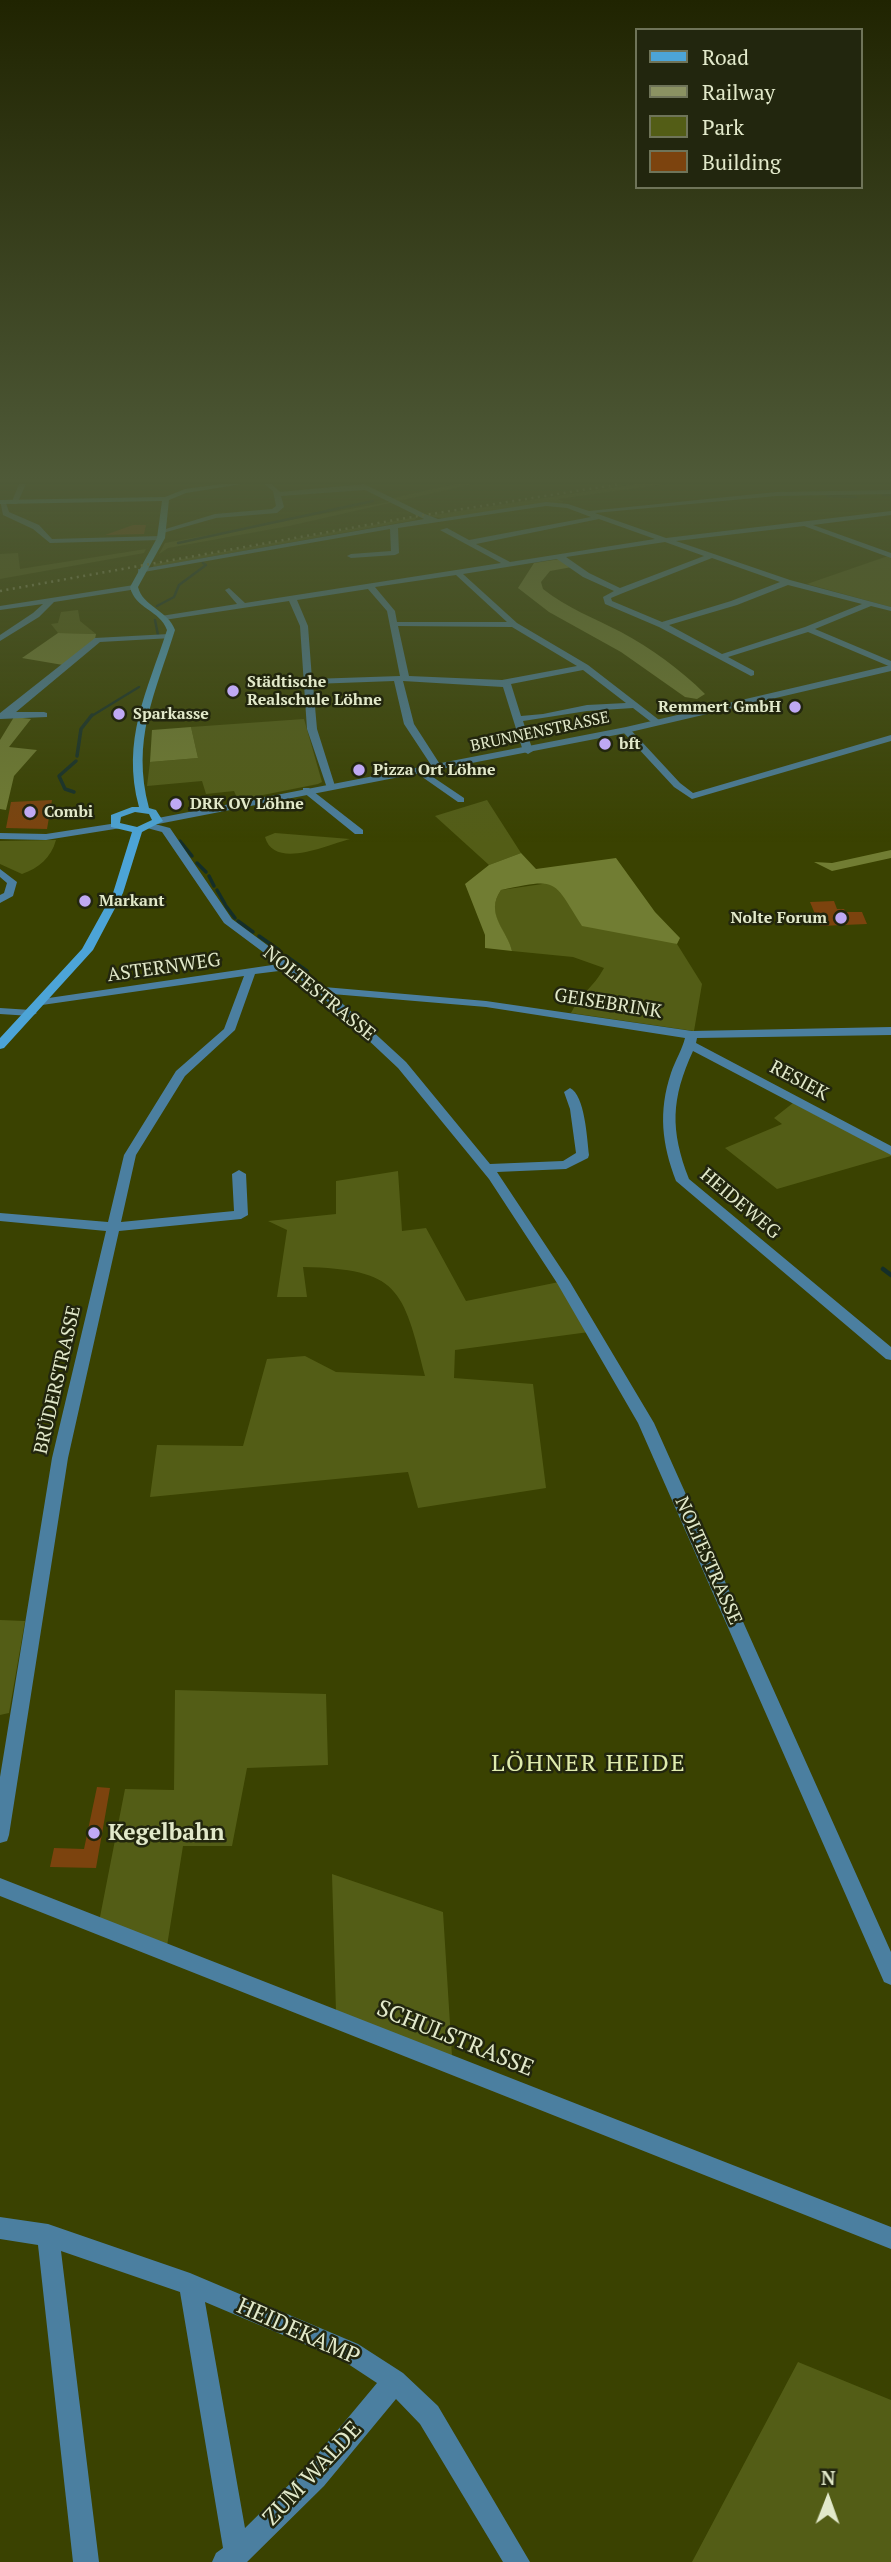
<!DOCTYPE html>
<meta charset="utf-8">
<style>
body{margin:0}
#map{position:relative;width:891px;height:2562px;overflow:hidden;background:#3a4201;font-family:"PT Serif",serif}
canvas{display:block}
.legend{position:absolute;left:635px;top:28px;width:228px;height:161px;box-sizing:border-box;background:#22260e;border:2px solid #6f7459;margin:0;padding:9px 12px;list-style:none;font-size:21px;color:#e2e9ca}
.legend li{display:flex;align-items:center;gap:14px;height:35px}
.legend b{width:35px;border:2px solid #6f7459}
.north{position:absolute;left:793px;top:2464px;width:70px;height:70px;-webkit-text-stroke:5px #22260e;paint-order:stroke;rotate:1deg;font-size:19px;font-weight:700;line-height:28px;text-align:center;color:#e2e9ca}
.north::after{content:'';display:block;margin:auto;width:24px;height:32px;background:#e2e9ca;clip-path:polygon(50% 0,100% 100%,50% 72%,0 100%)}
</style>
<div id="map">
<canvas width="891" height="2562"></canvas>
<ul class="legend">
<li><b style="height:9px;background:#4ca4d7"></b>Road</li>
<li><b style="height:9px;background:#8b9262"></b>Railway</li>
<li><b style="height:19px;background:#535d16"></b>Park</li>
<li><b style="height:19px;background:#7c430e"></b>Building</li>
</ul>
<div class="north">N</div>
</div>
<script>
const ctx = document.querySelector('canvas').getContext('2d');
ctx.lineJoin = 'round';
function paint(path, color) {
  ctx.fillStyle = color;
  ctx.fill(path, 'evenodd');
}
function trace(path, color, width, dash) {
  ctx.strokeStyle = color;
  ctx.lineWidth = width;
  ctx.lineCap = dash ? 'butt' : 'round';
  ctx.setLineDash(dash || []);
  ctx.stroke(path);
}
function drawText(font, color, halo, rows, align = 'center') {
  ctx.font = font + ' "PT Serif",serif';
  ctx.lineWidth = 5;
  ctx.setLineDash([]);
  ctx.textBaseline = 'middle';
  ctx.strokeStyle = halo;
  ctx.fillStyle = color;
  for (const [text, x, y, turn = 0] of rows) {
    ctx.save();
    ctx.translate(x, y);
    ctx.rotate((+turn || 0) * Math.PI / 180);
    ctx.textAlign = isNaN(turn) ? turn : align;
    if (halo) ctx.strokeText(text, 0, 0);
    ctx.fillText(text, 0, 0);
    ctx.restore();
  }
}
paint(new Path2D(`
 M455 484H473L289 526 168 548 159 554 165 543 388 502 395 501 393 498Z
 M635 484H666L558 499 564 502 448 519 427 516Z
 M417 517 415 520 153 567 154 564Z
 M146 549 144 553 0 579V554L18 553 20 569Z
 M888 556 891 557V607L807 584Z
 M78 610 80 621 96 634 58 633 51 624 58 623 61 612Z
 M304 719 322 782 318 784 238 800 234 791 206 794 202 781 147 786 150 762 198 758 191 727Z
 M487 800 521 853 489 865 435 816Z
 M275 833 350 839C327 845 274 870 265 837Z
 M56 840C51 858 39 868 22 874L0 864V841Z
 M549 883 677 944 702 984 694 1031 571 1013C580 994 594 987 604 968L573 957 512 951C507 931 484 914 501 890Z
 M793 1103 891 1154V1156L777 1189 725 1148 782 1124 774 1118Z
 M398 1171 402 1231 426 1228 466 1301 559 1282 589 1332 455 1350 454 1378 533 1384 546 1488 418 1508 408 1472 150 1497 157 1445 243 1446 267 1359 305 1356 336 1372 425 1376C403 1288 399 1269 303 1267L307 1297H277L287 1230 268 1221 336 1214V1181Z
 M0 1620 25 1621 9 1713 0 1715Z
 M175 1690 326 1694 328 1765 247 1768 232 1846H183L167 1946 99 1922 125 1789 174 1790Z
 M332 1874 443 1912 452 2056 336 2012Z
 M798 2362 891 2400V2562H692Z`), '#535d16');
paint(new Path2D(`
 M560 559 572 567 550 571 541 582 543 589C567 608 594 618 621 632 652 649 680 669 705 694L697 699 685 697 621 652 549 612 518 588 534 563Z
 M58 633 96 634 95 639 63 665 22 658Z
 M14 717 31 719 9 747 37 750 14 776 6 810 0 809V740Z
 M191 727 198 758 150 762 152 730Z
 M891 850V858L832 871 814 862 832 863Z
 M521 853 536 869 616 858 655 912 680 938 677 944 582 926C552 879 559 878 501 890 484 914 508 931 512 951L485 948V935L465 884 489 865Z`), '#717d33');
trace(new Path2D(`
 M883 495H891
 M828 496 856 497
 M178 543 373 501
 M157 606 174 597 179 585 206 565 203 563
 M155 620 158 635
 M90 717 139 687`), '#142e28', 2.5);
trace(new Path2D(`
 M77 756 81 729 92 715
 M74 792 65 789 59 776 76 761
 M180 841 192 856
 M197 863 206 872
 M209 876 214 886
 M217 890 225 904
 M226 906 235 918
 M238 921 253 932
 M259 936 279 950
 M286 956 307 971`), '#142e28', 3.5);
trace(new Path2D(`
 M883 1269 891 1275`), '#142e28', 4.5);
paint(new Path2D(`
 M133 525H146L144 534 105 535Z
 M52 800 47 829 6 828 11 802Z
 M834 901 837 909H844L846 912H862L867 924 820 926 810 902Z
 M97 1787 110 1788 96 1868 50 1867 54 1848 84 1849Z`), '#7c430e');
paint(new Path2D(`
 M19 484H26L17 504H11Z
 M264 484H272L280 492 364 484 425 514 438 519 546 502 568 504 589 511 776 492 891 490V494L776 496 595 513 666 538 891 511V515L813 525 891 553V558L804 526 676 541 790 580 891 607V611L871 606 815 629 891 661V667L808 632 728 657 754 671V675L751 676 659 627 605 604 603 597 614 591 583 577 557 559 463 574 517 623 588 665 663 723 655 725 633 708 587 711 523 721 533 751 528 754 523 751 503 687 403 681 414 724 443 769 438 772 435 771 404 724 394 681 313 684 317 729 335 786 327 788 307 729 300 626 289 601 164 620 160 618 161 616 237 604 225 590 229 588 245 603 501 563 440 530 447 528 469 540 591 517 567 508 546 506 398 528 399 553 395 555 351 558 347 556 351 554 391 551 390 529 138 573V569H141L424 519 365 490 281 496 284 507 277 513 216 518 163 533 159 531 215 514 272 509 276 506 273 491ZM599 519 655 539 510 562 476 544ZM665 542 704 556 620 588 589 573 566 557ZM712 558 780 582 731 601 662 622 612 601 611 598 623 593ZM456 575 507 622H397L395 611 375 587ZM788 585 862 604 805 627 722 654 669 625 737 605ZM368 589 387 611 400 676 312 679 308 626 297 600ZM398 626 512 627 577 666 502 680 409 676ZM583 670 626 703 587 705 543 714 521 716 511 684Z
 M0 500H5L9 512 39 525 52 539 161 536 165 538 161 540 50 543 33 529 3 515Z
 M134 585H137V589L54 602 39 617 0 641V635L33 613 43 604 0 610V606Z
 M169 634H172V638L100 642 16 712H44L47 713V717L0 719V713L95 638Z
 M623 728H629L680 783 693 793 891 735V741L692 799 674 787 623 732Z
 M421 769 464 798V802H458L418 774 416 772Z
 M303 788H309L363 830V834H355L303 792Z
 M117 823 122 826 121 828 46 840 0 839V833L46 834Z
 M151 823 170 828 232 919 324 987 486 1001 692 1031 891 1027V1035L697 1038 696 1043 891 1146V1155L693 1051C671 1099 670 1130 689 1179L891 1347V1360L886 1359 676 1181C662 1144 658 1112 671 1073 675 1061 682 1050 685 1038L486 1007 332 994 406 1062 490 1164 563 1161 576 1153 570 1109 564 1092 570 1088C585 1095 587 1139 589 1155L588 1158 566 1169 497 1172 570 1282 654 1423 891 1952V1985L884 1982 638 1423 557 1283 489 1179 398 1068 317 992 287 970 255 974 235 1030 185 1076 136 1155 121 1222 234 1211 232 1174 239 1170 246 1174 248 1215 241 1219 119 1231 68 1458 9 1835 7 1841 0 1843V1777L52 1458 106 1231 0 1221V1213L108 1222 124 1155 176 1071 224 1029 244 976 42 1005 36 1002 42 999 279 964 224 923 162 832 147 828 146 826Z
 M0 869 17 882 13 896 0 903V895L4 893 7 883 0 877Z
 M0 1008 31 1010 37 1013 31 1016 0 1014Z
 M0 1878 891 2227V2249L0 1896Z
 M0 2217 48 2224 190 2273 358 2344 403 2373 438 2406 530 2562H503L420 2424 396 2399 324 2486 247 2562H212L216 2553 223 2548 180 2292 61 2251 99 2562H73L38 2245 0 2239ZM205 2302 342 2360 377 2383 306 2468 245 2528Z`), '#4b7fa0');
paint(new Path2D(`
 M891 665V671L626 733 158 824 153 821 158 818 626 727Z`), '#4b7fa0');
paint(new Path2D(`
 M221 484H242L186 493 169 500 165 538 138 587C143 607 168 610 175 630 155 694 131 740 149 808L156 810 163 821 142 832 123 893 93 950 4 1048 0 1049V1038L82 949 113 893 132 832 111 827V815L132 807H139C121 740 147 692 167 630 160 610 135 609 130 587L157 538 162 501 0 504V500L165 497 185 489ZM135 812 149 814 152 820 137 827 120 823 121 817Z`), '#4ca4d7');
trace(new Path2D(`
 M0 591 406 518 621 484`), '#8b9262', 2.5, [2, 4.5]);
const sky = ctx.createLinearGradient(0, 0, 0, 843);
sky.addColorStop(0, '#202401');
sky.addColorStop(0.57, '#4f5a38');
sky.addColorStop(1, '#4f5a3800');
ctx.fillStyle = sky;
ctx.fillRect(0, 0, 891, 843);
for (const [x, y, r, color] of [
 [233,691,7,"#bfa9f4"],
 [795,707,7,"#bfa9f4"],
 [119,714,7,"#bfa9f4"],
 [605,744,7,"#bfa9f4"],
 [359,770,7,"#bfa9f4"],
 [176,804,7,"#bfa9f4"],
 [30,812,7,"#bfa9f4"],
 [85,901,7,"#bfa9f4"],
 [841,918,7,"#bfa9f4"],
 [94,1833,7,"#bfa9f4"]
]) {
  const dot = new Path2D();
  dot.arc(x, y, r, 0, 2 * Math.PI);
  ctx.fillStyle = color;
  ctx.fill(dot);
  trace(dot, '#22260e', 2.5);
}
drawText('bold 16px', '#e2e9ca', '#22260e', [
 ["Städtische",247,682],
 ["Realschule Löhne",247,700],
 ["Remmert GmbH",781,707,"right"],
 ["Sparkasse",133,714],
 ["bft",619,744],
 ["Pizza Ort Löhne",373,770],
 ["DRK OV Löhne",190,804],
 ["Combi",44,812],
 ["Markant",99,901],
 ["Nolte Forum",827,918,"right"]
], 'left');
drawText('16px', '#e2e9ca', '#22260e', [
 ["BRUNNENSTRASSE",540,732,-12]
]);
drawText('19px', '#e2e9ca', '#22260e', [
 ["ASTERNWEG",164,968,-8],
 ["NOLTESTRASSE",319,994,39],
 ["GEISEBRINK",608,1004,9],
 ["RESIEK",799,1081,28],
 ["HEIDEWEG",740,1204,40],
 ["BRÜDERSTRASSE",58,1380,-77],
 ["NOLTESTRASSE",708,1561,66]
]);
drawText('bold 23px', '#e2e9ca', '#22260e', [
 ["Kegelbahn",108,1833]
], 'left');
drawText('23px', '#e2e9ca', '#22260e', [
 ["SCHULSTRASSE",455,2039,22],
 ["HEIDEKAMP",298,2332,24],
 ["ZUM WALDE",313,2474,-47]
]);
ctx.letterSpacing = '2px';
drawText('24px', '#e0ecae', '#22260e', [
 ["LÖHNER HEIDE",589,1764]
]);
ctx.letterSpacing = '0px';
</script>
